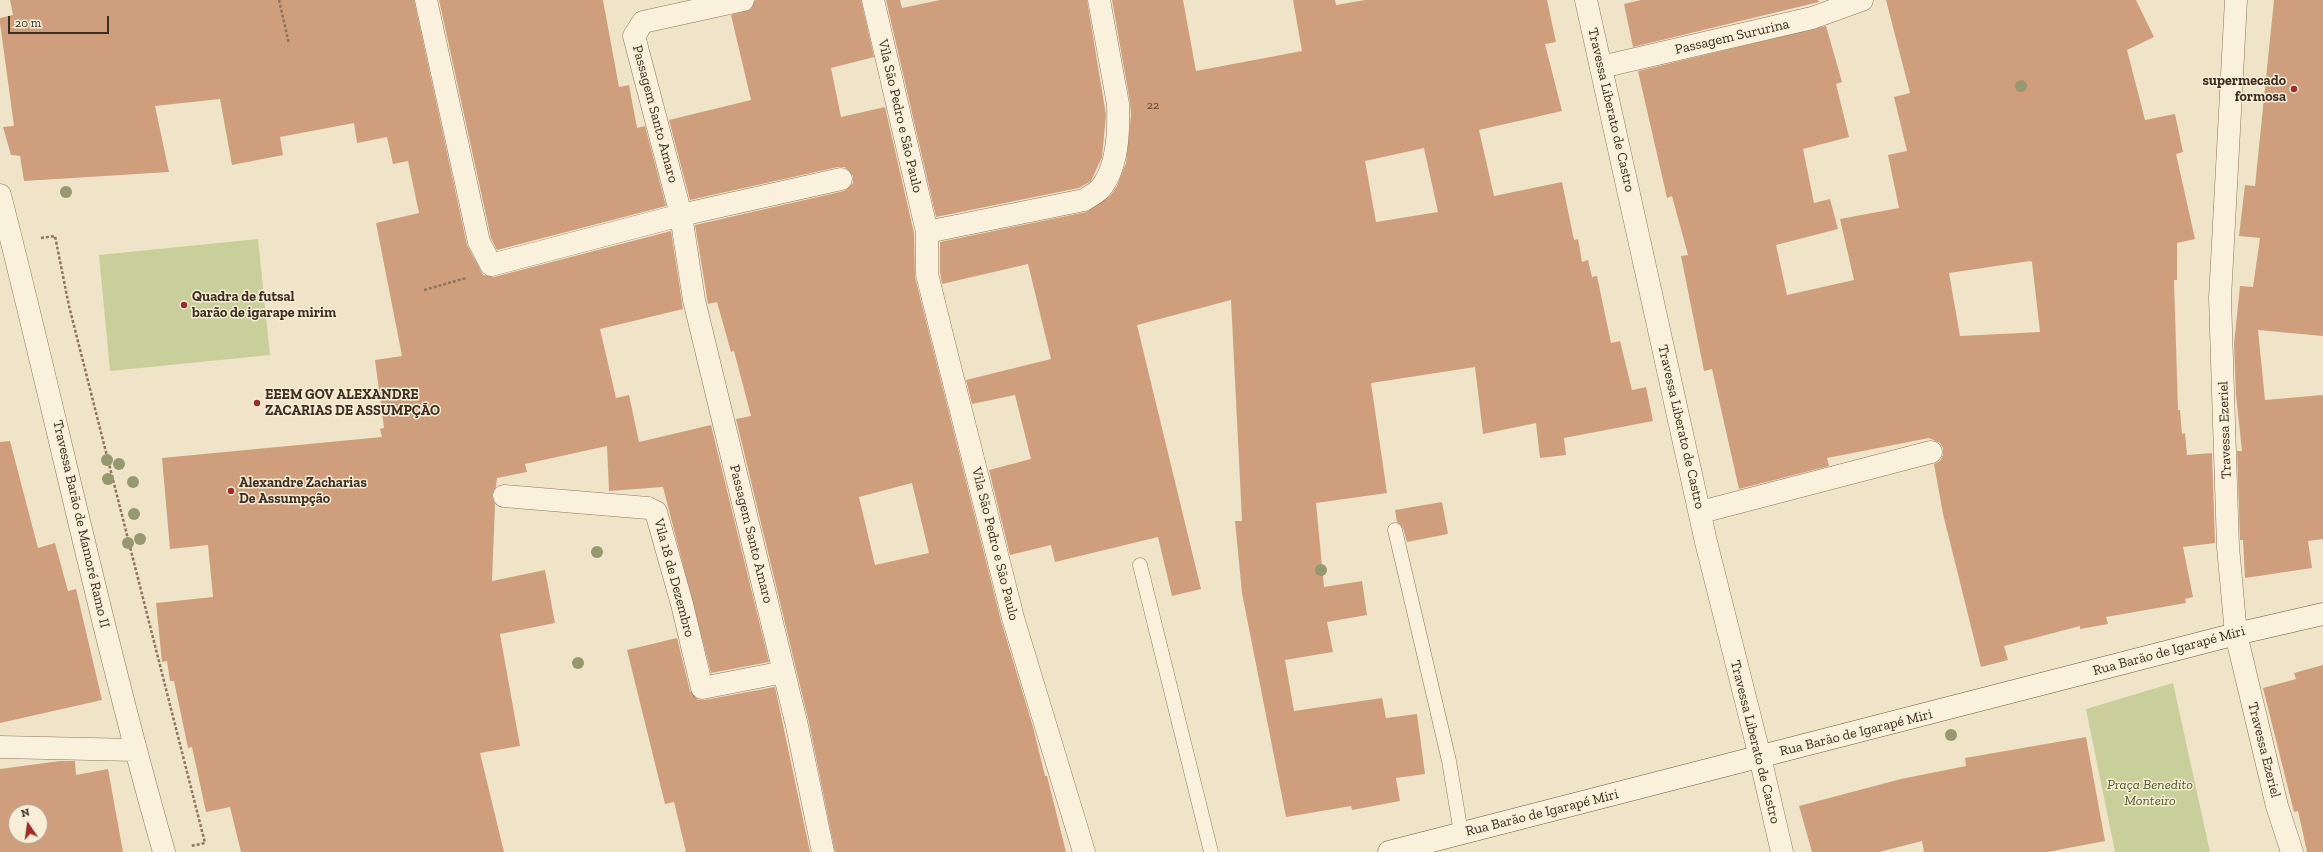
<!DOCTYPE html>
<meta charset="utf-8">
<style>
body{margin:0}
#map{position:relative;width:2323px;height:852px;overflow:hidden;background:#f0e4c8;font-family:"Zilla Slab",serif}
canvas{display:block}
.north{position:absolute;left:8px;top:804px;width:40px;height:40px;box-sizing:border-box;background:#f7eed8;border:1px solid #ada18e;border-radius:50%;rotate:347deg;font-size:11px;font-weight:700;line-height:16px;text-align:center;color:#3d2e20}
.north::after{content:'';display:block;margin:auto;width:14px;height:18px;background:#9e2a2b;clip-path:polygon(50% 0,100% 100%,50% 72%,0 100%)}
.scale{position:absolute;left:8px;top:16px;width:101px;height:18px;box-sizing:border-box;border:2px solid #3d2e20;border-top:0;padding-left:5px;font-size:12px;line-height:14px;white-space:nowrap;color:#3d2e20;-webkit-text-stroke:3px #f7eed8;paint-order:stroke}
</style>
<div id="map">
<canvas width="2323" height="852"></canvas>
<div class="north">N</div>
<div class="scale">20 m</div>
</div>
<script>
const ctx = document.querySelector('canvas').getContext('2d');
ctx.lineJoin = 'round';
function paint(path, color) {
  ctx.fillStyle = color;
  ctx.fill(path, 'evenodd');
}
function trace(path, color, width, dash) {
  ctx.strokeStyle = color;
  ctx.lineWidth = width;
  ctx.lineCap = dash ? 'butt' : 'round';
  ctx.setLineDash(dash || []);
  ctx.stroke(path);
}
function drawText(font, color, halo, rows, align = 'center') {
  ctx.font = font + ' "Zilla Slab",serif';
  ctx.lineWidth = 3;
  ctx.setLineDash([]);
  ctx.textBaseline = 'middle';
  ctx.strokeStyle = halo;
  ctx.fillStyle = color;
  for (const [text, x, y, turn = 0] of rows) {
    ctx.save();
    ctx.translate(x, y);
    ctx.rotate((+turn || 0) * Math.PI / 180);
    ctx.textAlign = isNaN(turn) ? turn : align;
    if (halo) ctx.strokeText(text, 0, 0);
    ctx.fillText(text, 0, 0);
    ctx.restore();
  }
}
paint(new Path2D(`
 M258 239 270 355 110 371 99 255Z
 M2173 683 2210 852H2115L2086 709Z`), '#c9cf9b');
paint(new Path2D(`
 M10 0H414L467 245 483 275 494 277 671 231 683 309 600 329 616 398 629 395 639 442 711 425 769 662 711 673 663 487 609 491 607 446 525 464 527 472 497 478 496 487 492 495 495 505 492 581 545 570 555 623 500 634 520 746 480 753 504 852H241L230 807 206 812 192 747 188 748 174 681H170L167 661 162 662 156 603 213 597 208 545 170 549 162 458 382 437 380 429 384 428 375 360 402 356 376 223 419 213 408 161 393 164 387 137 357 143 354 123 280 137 283 155 232 165 220 99 155 106 169 172 24 181 20 156 11 155 3 127 14 126 0 23V18L13 15Z
 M439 0H603L619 87 629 85 637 128 645 126 666 206 497 250 491 238Z
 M755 0H861L874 57 831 68 841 117 885 107 914 233 915 277 1001 621 1033 727 1045 776H1047L1066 852H835L809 723 736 419 751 416 734 351 731 352 717 302 708 304 695 225 844 191 853 183V176L845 167H838L690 200 669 120 751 100 731 15 751 9ZM912 483 929 553 875 565 859 497Z
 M886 0H900L902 8 940 0H1087L1106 115 1102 157 1091 181 1079 188 936 217Z
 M1112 0H1183L1196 71 1302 51 1293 0H1335L1336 5 1365 0H1547L1556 42 1545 44 1562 111 1479 130 1494 196 1562 182 1574 240 1578 239 1582 262 1588 260 1592 277 1597 276 1611 343 1620 341 1632 390 1646 387 1653 421 1564 438 1566 455 1540 458 1536 423 1483 434 1475 367 1371 383 1387 493 1316 503 1324 587 1362 581 1367 615 1327 622 1333 652 1285 660 1294 711 1382 698 1386 718 1417 714 1425 774 1396 778 1400 801 1352 810 1351 806 1286 817 1242 593 1235 521H1242L1231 300 1137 325 1201 589 1172 596 1158 537 1055 562 1051 545 1010 555 989 470 1031 459 1015 395 972 404 966 380 1051 359 1028 264 942 284 940 272V242L1086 212 1110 196 1117 186 1126 163 1131 115 1130 102ZM1424 148 1438 212 1376 222 1365 161Z
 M1641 0H1818L1819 2 1633 47 1624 4Z
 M1886 0H2136L2154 37 2127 50 2145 120 2175 114 2183 152 2176 154 2195 239 2177 243V280H2174L2178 410H2180L2182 434 2185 433 2187 455 2212 453 2215 543 2183 547 2193 597 2185 599 2186 603 2106 617 2108 624 2080 629V626L2004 646 2008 660 1981 667 1943 514 1934 464 1940 461 1943 455V448L1940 443 1929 438 1827 458 1829 466 1739 489 1712 369 1704 371 1681 256 1688 255 1672 196 1667 198 1638 71 1826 26 1842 82 1836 84 1849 137 1803 149 1814 203 1830 199 1838 229 1776 245 1787 295 1854 280 1840 219 1899 208 1888 155 1907 151 1894 97 1910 93ZM2030 261 2032 262 2040 332 1960 336 1949 273Z
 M2274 0H2323V336L2258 330 2265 400 2323 395V539L2308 541 2312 568 2245 578 2243 540H2240L2237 451H2242L2236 395 2234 344 2240 286 2253 287 2260 238 2239 236 2245 185 2255 186Z
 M10 441 38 548 55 543 68 591 76 589 102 700 0 723V442Z
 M1442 502 1448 534 1407 542 1403 528 1397 522 1395 510Z
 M677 638 690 691 698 700H704L775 687 810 852H686L674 802 665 804 627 650Z
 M2323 665V852H2307L2298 811 2294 812 2263 688 2296 679 2294 673Z
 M2086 737 2105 841 2047 852H1924L1922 841 1879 852H1812L1799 806 1901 779 1966 766 1965 758Z
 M60 761H75L76 775 108 769 123 852H0V769ZM16 812H40V836H16Z`), '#cf9f7d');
const service = new Path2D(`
 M1395 530 1449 761 1461 833
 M1140 565 1211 852`);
const minor = new Path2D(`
 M426 0 479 242 491 265 681 215 841 179
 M743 0 643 22 634 36 681 215 694 300 797 726 823 852
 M873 0 927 232V274L944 343 1013 618 1084 852
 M2236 0 2220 298 2228 547 2236 634 2277 806 2292 852
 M1601 67 1812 18 1862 0
 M0 195C56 414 102 635 164 852
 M927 232 1084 200C1089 197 1096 193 1100 189 1118 168 1119 131 1118 104L1099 0
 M504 496 648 508 656 512 682 604 702 688 784 672
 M1701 512 1931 452
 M0 747 135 750
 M1760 757 1782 852`);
const tertiary = new Path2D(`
 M1586 0 1706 542 1760 757`);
const secondary = new Path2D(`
 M1389 852 2236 634 2323 614`);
trace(service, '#8d765c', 15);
trace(minor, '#8d765c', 23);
trace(tertiary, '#8d765c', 23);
trace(secondary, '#6f573f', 23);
trace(new Path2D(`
 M279 0 289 44
 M41 238 55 236 69 306 205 843 191 846
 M424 290 466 278`), '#8d765c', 2.5, [3, 2]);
trace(service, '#faf1dc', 14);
trace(minor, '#faf1dc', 22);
trace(tertiary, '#faf1dc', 22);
trace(secondary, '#faf1dc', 22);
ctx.fillStyle = '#96986f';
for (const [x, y] of [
 [2021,86],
 [66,192],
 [107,460],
 [119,464],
 [108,479],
 [133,482],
 [134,514],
 [140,539],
 [128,543],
 [597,552],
 [1321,570],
 [578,663],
 [1951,735]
]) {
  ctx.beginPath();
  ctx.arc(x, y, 6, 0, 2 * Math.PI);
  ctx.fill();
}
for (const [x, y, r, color] of [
 [2294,89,4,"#9e2a2b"],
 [184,305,4,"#9e2a2b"],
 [257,403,4,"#9e2a2b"],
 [231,491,4,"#9e2a2b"]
]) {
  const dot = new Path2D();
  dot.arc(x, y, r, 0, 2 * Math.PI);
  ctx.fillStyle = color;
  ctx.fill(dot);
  trace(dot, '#f7eed8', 1.5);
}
drawText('12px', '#624a37', null, [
 ["22",1153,106]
]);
drawText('14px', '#3d2e20', '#f7eed8', [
 ["Passagem Sururina",1732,37,-13],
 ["Travessa Liberato de Castro",1611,110,77],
 ["Passagem Santo Amaro",655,114,75],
 ["Vila São Pedro e São Paulo",900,116,77],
 ["Travessa Liberato de Castro",1681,427,77],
 ["Travessa Ezeriel",2225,430,-92],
 ["Travessa Barão de Mamoré Ramo II",81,524,77],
 ["Passagem Santo Amaro",751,534,76],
 ["Vila São Pedro e São Paulo",995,544,76],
 ["Vila 18 de Dezembro",674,578,75],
 ["Rua Barão de Igarapé Miri",2169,651,-15],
 ["Rua Barão de Igarapé Miri",1856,733,-14],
 ["Travessa Liberato de Castro",1755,742,76],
 ["Travessa Ezeriel",2264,750,76],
 ["Rua Barão de Igarapé Miri",1542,813,-14]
]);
drawText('bold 14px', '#3d2e20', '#f7eed8', [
 ["supermecado",2286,81,"right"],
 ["formosa",2286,97,"right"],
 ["Quadra de futsal",192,297],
 ["barão de igarape mirim",192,313],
 ["EEEM GOV ALEXANDRE",265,395],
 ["ZACARIAS DE ASSUMPÇÃO",265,411],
 ["Alexandre Zacharias",239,483],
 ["De Assumpção",239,499]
], 'left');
drawText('italic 14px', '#4d5a26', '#f7eed8', [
 ["Praça Benedito",2150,785],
 ["Monteiro",2150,801]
]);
</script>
